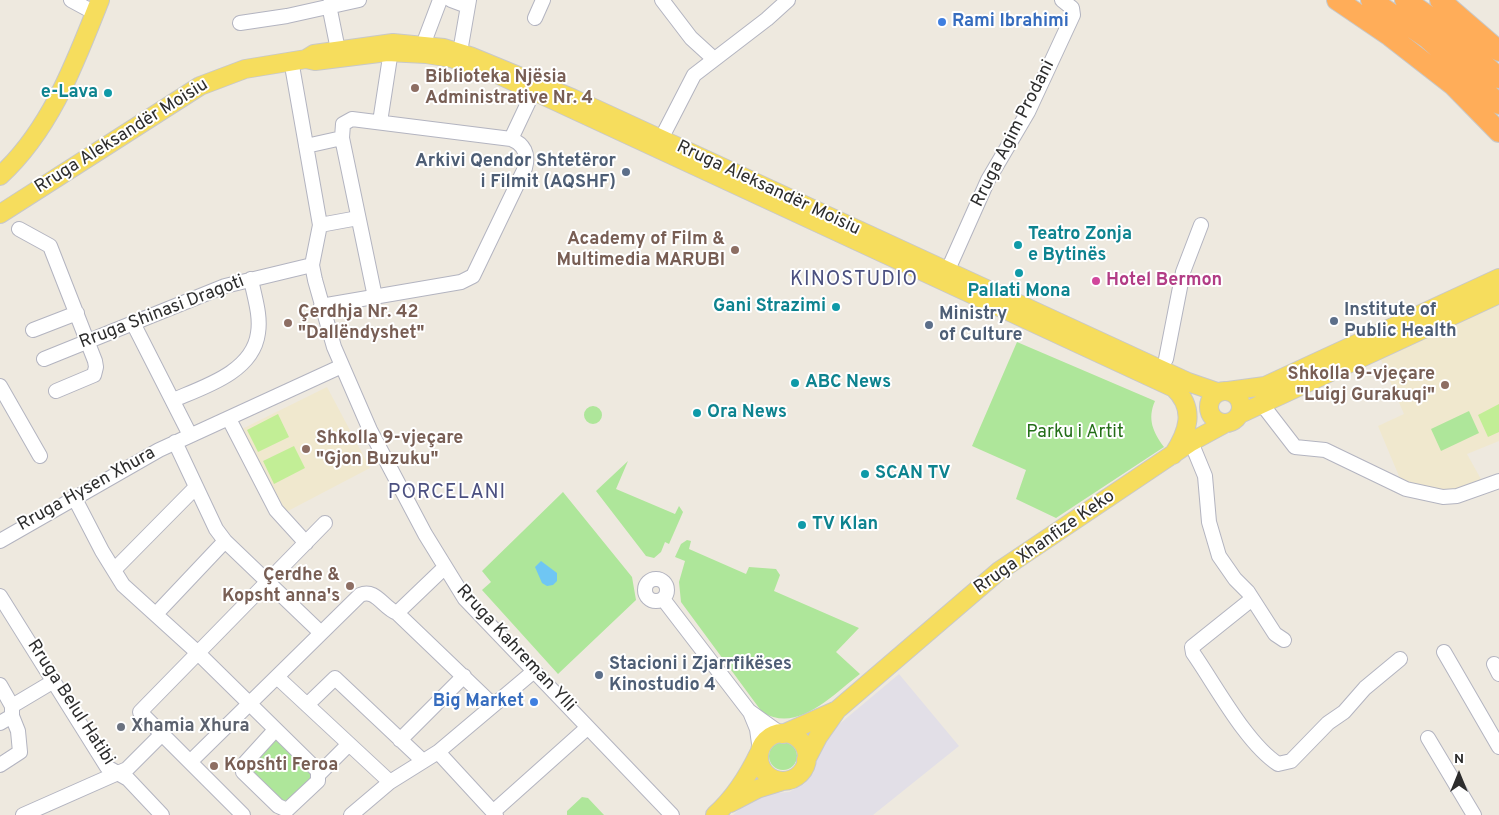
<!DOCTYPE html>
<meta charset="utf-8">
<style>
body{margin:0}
#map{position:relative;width:1499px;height:815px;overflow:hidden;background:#eee9df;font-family:Overpass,sans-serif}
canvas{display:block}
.north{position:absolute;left:1434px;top:750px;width:50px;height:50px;-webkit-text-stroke:4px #fff;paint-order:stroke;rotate:0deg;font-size:14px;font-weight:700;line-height:20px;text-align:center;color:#2d2d2d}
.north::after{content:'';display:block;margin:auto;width:18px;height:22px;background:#2d2d2d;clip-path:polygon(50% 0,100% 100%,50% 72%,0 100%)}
</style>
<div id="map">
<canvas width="1499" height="815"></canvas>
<div class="north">N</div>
</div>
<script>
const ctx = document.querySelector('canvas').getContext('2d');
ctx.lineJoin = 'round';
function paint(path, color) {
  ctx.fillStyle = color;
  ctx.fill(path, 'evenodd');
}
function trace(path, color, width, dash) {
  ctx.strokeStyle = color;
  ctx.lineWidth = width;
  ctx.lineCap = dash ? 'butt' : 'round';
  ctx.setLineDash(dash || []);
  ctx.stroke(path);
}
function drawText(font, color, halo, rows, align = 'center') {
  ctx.font = font + ' Overpass,sans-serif';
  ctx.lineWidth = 4;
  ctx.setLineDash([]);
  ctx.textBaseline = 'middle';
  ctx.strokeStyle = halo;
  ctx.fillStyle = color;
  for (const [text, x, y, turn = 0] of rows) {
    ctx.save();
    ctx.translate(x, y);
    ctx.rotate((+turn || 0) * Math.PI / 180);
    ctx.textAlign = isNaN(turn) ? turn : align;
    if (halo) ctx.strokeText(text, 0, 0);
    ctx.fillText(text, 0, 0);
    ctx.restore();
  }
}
paint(new Path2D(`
 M899 674 959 746 873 815H733L748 801 763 794 789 792 804 784 814 772 817 751 824 737Z`), '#e2dfe7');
paint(new Path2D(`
 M1499 303V441L1467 454 1482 481 1450 495 1401 481 1378 426 1404 414 1379 355Z
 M327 387 370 468 286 512 242 429Z`), '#f0e8ce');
paint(new Path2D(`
 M1017 342 1155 401C1147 419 1153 432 1164 447L1056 518 1016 499 1026 470 972 446Z
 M584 415a9 9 0 1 1 18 0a9 9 0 1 1-18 0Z
 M1469 411 1479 433 1441 451 1431 429Z
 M628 461 616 489 675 514 679 506 683 512 669 544 665 542 661 552 654 558 646 556 596 491Z
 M563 492 632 577 636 600 558 674 482 590 491 582 482 571Z
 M687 540 691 541 689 549 746 574 749 567 776 569 780 575 774 591 859 628 836 652 860 674C832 695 798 734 762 712L681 602 679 582 685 561 675 557 681 544Z
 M272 741H280L311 771V778L290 800 281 801 249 771 251 763Z
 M769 756a14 14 0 1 1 28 0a14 14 0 1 1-28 0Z
 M582 797 588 798 604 815H567V811Z`), '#aee69a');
paint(new Path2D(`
 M1499 404V432L1488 437 1478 415Z
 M278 414 289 437 258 452 247 430Z
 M294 446 305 468 274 484 263 461Z`), '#c2ee96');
paint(new Path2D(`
 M541 561 557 573V581L553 585 547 586 542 583 535 567Z`), '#6fc6f3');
const minor = new Path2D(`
 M71 0 95 13
 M451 0 467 6
 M662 0 691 38 714 59
 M329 5 338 50
 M535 18 543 0
 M240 23 287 16 359 0
 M423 45 440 0
 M460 52 469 0
 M291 60 320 225 312 265 315 280 334 347 370 430 425 534 465 599 672 815
 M380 122 392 44
 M661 139 694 75 767 19 788 0
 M306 146 342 138
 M320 225 358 218
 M19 229 50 246 95 361 96 367 94 375 56 391
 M947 272 988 180 1028 112 1073 15 1072 8 1062 0
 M375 297 342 138 343 124 352 119 511 139
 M321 306 461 282 473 276 525 168C529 154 524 144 511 139L537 84
 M133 323 190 435
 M33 330 77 313
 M44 359 225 286 312 265
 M1166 359 1183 272 1201 225
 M0 386 40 456
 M173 400C204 387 253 372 258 333 261 315 254 296 251 279
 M1261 403 1295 447 1325 450 1406 489 1443 497 1457 496 1499 481
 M229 419 276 510 306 543
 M175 442 216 529 225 541 321 633
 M1191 442 1205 476 1209 522 1219 556 1235 579 1248 592 1275 634 1284 640
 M74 497 102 551 123 585 198 653 318 771V781L287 810 278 806 243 772 245 763 275 730
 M0 541 159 450 342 366
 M114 570 196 487
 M645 590a11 11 0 1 1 22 0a11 11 0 1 1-22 0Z
 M0 596 107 767 128 779 162 815
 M663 599 749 711 781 734
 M1252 599 1192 647 1193 653C1216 686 1246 743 1278 764L1291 761 1328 723 1344 712 1365 688 1400 659
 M397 613 444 568
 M156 614 225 541
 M1444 652 1499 747
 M1494 664 1499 674
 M277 677 390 782
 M0 685 12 706V716L18 731 20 752 0 765
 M307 705 335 678 423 761
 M12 706 54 681
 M750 712 757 729 760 751
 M0 723 12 716
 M1428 738 1474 815
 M400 740 464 676
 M438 752 496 815
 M190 762 360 595C376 588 383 608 397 613L493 705
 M319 774 349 744
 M493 812 587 728
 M23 815 127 769 162 734
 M243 815 140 712 325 523
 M351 815 390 782 438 752 533 672`);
const major = new Path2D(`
 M0 176C51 129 75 63 100 0
 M0 214 200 86 245 69 306 59
 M1209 407a16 16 0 1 1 32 0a16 16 0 1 1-32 0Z
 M1228 391 1265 386 1499 278
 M1240 414 1499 294
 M1173 455C1188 432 1196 409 1174 388L497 74 451 58 426 54 387 52 315 61 306 59 314 54 393 43 444 48 470 56 572 98 1188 382 1217 392
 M759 757a24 24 0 1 1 48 0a24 24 0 1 1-48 0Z
 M783 734 835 711
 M806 760 818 737 837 710 999 571 1191 442 1224 424
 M730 803 757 789 783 781
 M715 815C734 798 748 776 759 753`);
const highway = new Path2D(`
 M1337 0 1390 36 1453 85 1499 132
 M1371 0 1427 38 1499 104
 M1405 0 1437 22 1499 78
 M1440 0 1499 51`);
trace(minor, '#b3b4c0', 16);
trace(major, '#c8c8c8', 20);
trace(highway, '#c8c8c8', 22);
trace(minor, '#fff', 14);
trace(major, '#f6dd5d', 18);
trace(highway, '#ffad59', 20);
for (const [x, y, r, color] of [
 [942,22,5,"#3f7fe0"],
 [415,88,5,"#8d6e63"],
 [108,93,5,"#0f9aa8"],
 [626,172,5,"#5c6f8a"],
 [1018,245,5,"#0f9aa8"],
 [735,250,5,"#8d6e63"],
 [1019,273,5,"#0f9aa8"],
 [1096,281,5,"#d1479c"],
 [836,307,5,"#0f9aa8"],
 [1334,321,5,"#5c6f8a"],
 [288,323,5,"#8d6e63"],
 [929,325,5,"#5c6f8a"],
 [795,383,5,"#0f9aa8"],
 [1445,385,5,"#8d6e63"],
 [697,413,5,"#0f9aa8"],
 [306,449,5,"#8d6e63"],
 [865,474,5,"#0f9aa8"],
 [802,525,5,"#0f9aa8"],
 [350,586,5,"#8d6e63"],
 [599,675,5,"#5c6f8a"],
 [534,702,5,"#3f7fe0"],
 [121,727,5,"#6b7280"],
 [214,766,5,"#8d6e63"]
]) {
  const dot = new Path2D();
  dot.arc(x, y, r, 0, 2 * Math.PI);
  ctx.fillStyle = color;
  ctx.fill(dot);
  trace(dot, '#fff', 2);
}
drawText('bold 18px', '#366cbe', '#fff', [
 ["Rami Ibrahimi",952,22],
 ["Big Market",524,702,"right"]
], 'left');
drawText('bold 18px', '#785e54', '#fff', [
 ["Biblioteka Njësia",425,78],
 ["Administrative Nr. 4",425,99],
 ["Academy of Film &",725,240,"right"],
 ["Multimedia MARUBI",725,261,"right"],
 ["Çerdhja Nr. 42",298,313],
 ["\"Dallëndyshet\"",298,334],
 ["Shkolla 9-vjeçare",1435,375,"right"],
 ["\"Luigj Gurakuqi\"",1435,396,"right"],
 ["Shkolla 9-vjeçare",316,439],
 ["\"Gjon Buzuku\"",316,460],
 ["Çerdhe &",340,576,"right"],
 ["Kopsht anna's",340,597,"right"],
 ["Kopshti Feroa",224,766]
], 'left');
drawText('bold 18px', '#0d838f', '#fff', [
 ["e-Lava",98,93,"right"],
 ["Teatro Zonja",1028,235],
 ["e Bytinës",1028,256],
 ["Pallati Mona",1019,292,"center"],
 ["Gani Strazimi",826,307,"right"],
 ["ABC News",805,383],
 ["Ora News",707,413],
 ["SCAN TV",875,474],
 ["TV Klan",812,525]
], 'left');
drawText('18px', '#2d2d2d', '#fff', [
 ["Rruga Agim Prodani",1014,134,-63],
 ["Rruga Aleksandër Moisiu",122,137,-32],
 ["Rruga Aleksandër Moisiu",768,189,25],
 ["Rruga Shinasi Dragoti",162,313,-21],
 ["Rruga Hysen Xhura",87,490,-29],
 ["Rruga Xhanfize Keko",1045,543,-35],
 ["Rruga Kahreman Ylli",515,649,47],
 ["Rruga Belul Hatibi",70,703,57]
]);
drawText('bold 18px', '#4e5e75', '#fff', [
 ["Arkivi Qendor Shtetëror",616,162,"right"],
 ["i Filmit (AQSHF)",616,183,"right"],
 ["Institute of",1344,311],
 ["Public Health",1344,332],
 ["Ministry",939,315],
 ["of Culture",939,336],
 ["Stacioni i Zjarrfikëses",609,665],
 ["Kinostudio 4",609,686]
], 'left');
drawText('bold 18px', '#b23c85', '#fff', [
 ["Hotel Bermon",1106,281]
], 'left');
drawText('18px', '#246e18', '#fff', [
 ["Parku i Artit",1075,433]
]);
drawText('bold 18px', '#5b616d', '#fff', [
 ["Xhamia Xhura",131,727]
], 'left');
ctx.letterSpacing = '1px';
drawText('20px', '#4b5080', '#fff', [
 ["KINOSTUDIO",854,281],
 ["PORCELANI",447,494]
]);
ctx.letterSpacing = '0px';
</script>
